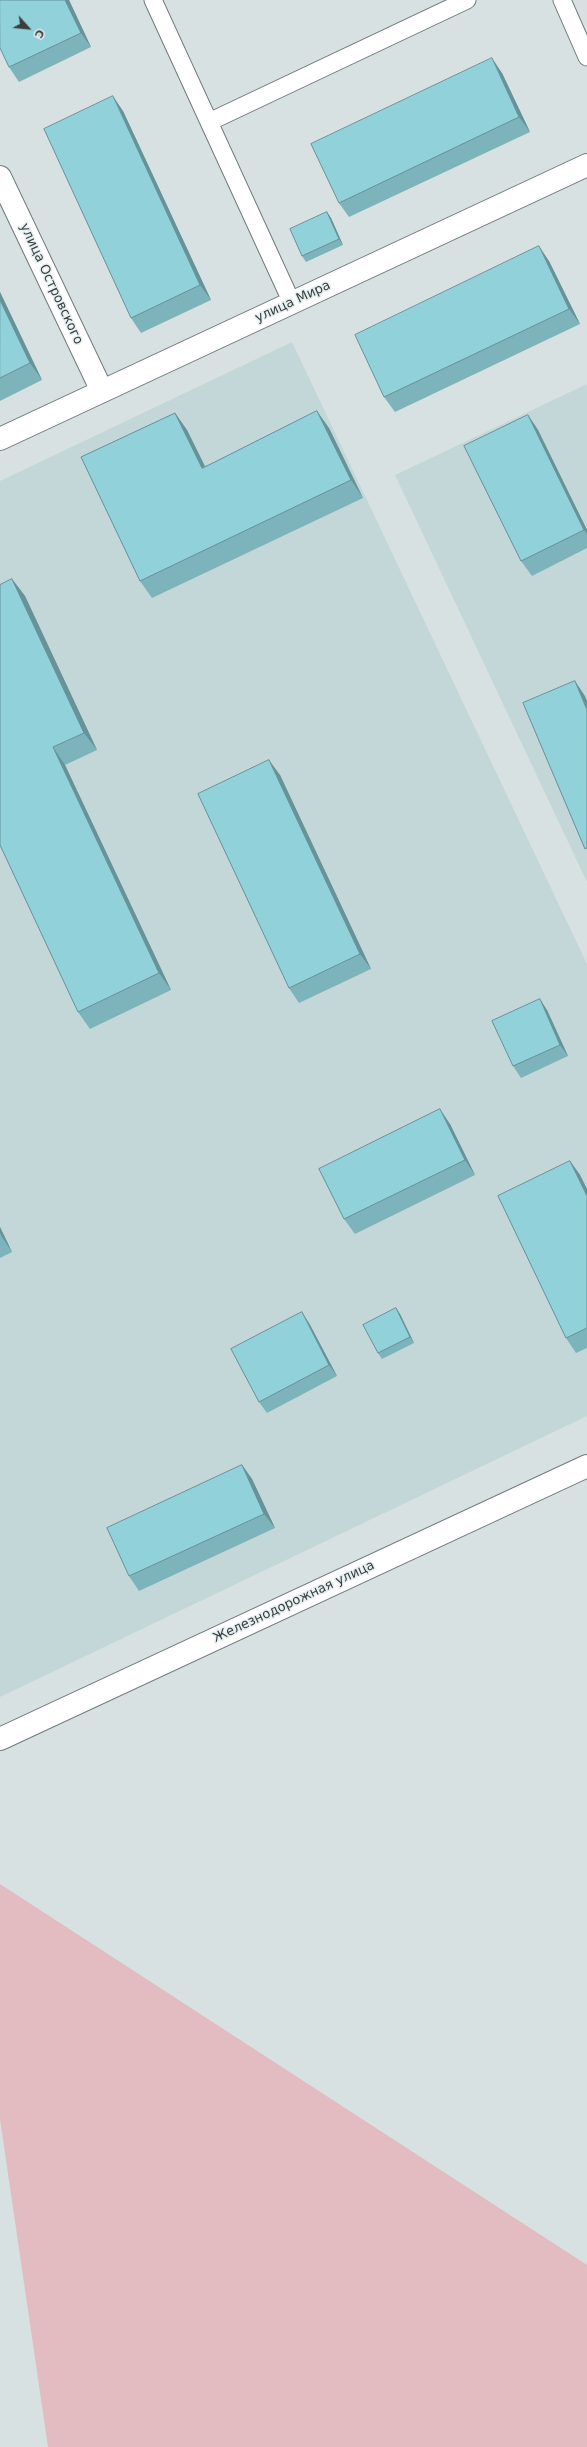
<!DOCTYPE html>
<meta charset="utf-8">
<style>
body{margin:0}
#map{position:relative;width:587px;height:2447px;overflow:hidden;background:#d7e1e2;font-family:"DejaVu Sans",sans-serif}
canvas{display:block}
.north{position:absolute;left:8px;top:8px;width:40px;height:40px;-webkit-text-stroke:3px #e4eff0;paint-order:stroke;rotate:117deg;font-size:11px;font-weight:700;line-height:16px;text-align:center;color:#393d3d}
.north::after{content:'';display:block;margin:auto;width:14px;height:18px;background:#393d3d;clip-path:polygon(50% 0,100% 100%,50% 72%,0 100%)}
</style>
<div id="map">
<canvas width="587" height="2447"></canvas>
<div class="north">С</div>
</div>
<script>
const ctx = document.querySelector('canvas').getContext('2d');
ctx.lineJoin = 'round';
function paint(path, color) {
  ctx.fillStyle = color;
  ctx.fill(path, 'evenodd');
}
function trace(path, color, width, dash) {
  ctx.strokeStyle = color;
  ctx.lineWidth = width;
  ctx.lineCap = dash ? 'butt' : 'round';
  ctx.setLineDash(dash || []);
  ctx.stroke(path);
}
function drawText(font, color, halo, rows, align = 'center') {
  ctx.font = font + ' "DejaVu Sans",sans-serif';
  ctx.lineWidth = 3;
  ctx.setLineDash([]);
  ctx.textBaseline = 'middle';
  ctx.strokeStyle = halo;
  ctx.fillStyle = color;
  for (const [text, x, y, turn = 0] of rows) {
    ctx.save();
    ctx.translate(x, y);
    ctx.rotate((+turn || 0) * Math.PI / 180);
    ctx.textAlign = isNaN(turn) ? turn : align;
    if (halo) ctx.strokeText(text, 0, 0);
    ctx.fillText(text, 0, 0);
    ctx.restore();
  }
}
paint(new Path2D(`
 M292 342 587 964V1416L0 1697V481Z
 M587 384V882L395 475Z`), '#c3d7d9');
paint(new Path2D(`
 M0 1884 587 2265V2447H48L0 2119Z`), '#e2bcc0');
const lane = new Path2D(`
 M153 0 292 303
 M562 0 587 57
 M209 122 467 0`);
const street = new Path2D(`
 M0 177 102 391
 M0 1739 587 1466`);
const secondary = new Path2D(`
 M0 439 587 165`);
trace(lane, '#717a7b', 19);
trace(street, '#717a7b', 24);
trace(secondary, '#717a7b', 24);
trace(lane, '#fff', 17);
trace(street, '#fff', 22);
trace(secondary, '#fff', 22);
paint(new Path2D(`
 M69 0 91 47 19 82 9 67Z
 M502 73 530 132 349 217 339 203Z
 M123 111 211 300 141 333 131 318Z
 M327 212 331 218 343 245 306 262 302 256Z
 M549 261 580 324 395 412 384 397Z
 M0 292 42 380 0 401Z
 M175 413 187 430 205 466 329 428 363 498 152 598 140 581Z
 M528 415 538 430 587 530V548L532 576 521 561Z
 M12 579 25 596 97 750 65 765 171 990 90 1029 78 1012Z
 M280 775 371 969 299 1003 289 988Z
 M547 1010 568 1056 521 1078 513 1066Z
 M450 1124 475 1175 355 1234 344 1219Z
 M570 1161 580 1175 587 1189V1348L576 1353 566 1338Z
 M0 1227 12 1252 0 1258Z
 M396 1308 400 1314 414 1343 382 1359 378 1353Z
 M309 1323 337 1376 267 1413 259 1402Z
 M242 1465 252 1479 275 1528 139 1591 129 1576Z`), '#7db4bb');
paint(new Path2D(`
 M65 0H69L91 47 81 33Z
 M492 58 502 73 530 132 519 117Z
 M113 96 123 111 211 300 200 285Z
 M327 212 331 218 343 245 339 239Z
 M539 246 549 261 580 324 569 309Z
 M0 292 42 380 30 363 0 300Z
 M317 411 329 428 363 498 351 480Z
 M175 413 187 430 214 485 202 468Z
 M528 415 538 430 587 530V534L584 530Z
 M12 579 25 596 97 750 84 733Z
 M575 681 585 696 587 701V710Z
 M53 747 65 765 171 990 159 973Z
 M269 760 280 775 371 969 360 954Z
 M540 999 547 1010 568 1056 560 1045Z
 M440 1109 450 1124 475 1175 465 1160Z
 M570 1161 580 1175 587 1189V1196Z
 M0 1227 12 1252 2 1237 0 1233Z
 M396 1308 400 1314 414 1343 410 1337Z
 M302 1312 309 1323 337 1376 329 1365Z
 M242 1465 252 1479 275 1528 264 1514Z`), '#669298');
const building = new Path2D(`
 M0 0H65L81 33 9 67 0 48Z
 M492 58 519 117 339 203 311 144Z
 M113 96 200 285 131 318 44 129Z
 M327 212 339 239 302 256 290 229Z
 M539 246 569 309 384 397 355 335Z
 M0 300 30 363 0 378Z
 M317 411 351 480 140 581 81 457 175 413 202 468Z
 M528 415 584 530 521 561 464 446Z
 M12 579 84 733 53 747 159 973 78 1012 0 845V585Z
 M575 681 587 710V848L585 849 523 703Z
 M269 760 360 954 289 988 198 794Z
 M540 999 560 1045 513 1066 492 1021Z
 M440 1109 465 1160 344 1219 319 1169Z
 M570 1161 587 1196V1328L566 1338 498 1196Z
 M396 1308 410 1337 378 1353 363 1325Z
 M302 1312 329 1365 259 1402 231 1349Z
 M242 1465 264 1514 129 1576 107 1528Z`);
paint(building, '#91d1d9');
trace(building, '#669298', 1);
drawText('13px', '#393d3d', '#e4eff0', [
 ["улица Островского",51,284,65],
 ["улица Мира",293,302,-25],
 ["Железнодорожная улица",294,1602,-25]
]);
</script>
